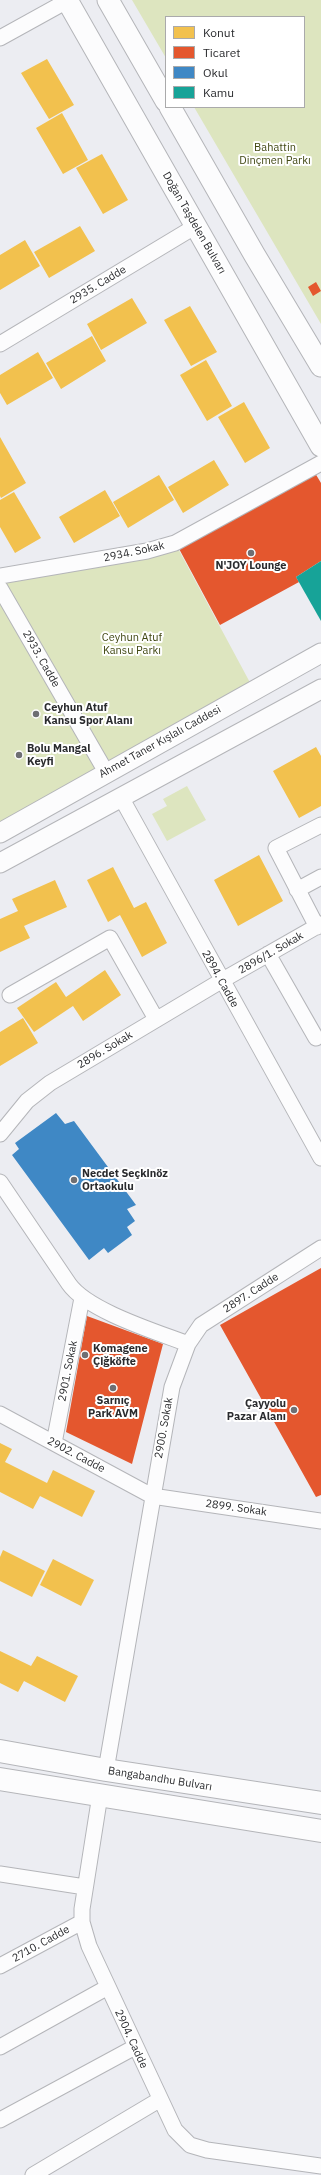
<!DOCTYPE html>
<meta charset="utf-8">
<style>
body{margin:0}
#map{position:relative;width:321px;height:2175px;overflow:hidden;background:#ecedf2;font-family:"IBM Plex Sans",sans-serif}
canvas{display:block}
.legend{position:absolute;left:165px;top:16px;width:140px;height:92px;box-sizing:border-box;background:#fff;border:1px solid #aaaaab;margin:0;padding:5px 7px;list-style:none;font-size:12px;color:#2a2b2e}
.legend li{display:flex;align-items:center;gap:8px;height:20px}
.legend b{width:20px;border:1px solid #aaaaab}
</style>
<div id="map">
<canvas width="321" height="2175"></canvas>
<ul class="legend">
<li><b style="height:11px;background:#f2c14e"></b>Konut</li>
<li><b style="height:11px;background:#e4572e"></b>Ticaret</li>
<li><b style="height:11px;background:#3f88c5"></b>Okul</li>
<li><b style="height:11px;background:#17a398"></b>Kamu</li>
</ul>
</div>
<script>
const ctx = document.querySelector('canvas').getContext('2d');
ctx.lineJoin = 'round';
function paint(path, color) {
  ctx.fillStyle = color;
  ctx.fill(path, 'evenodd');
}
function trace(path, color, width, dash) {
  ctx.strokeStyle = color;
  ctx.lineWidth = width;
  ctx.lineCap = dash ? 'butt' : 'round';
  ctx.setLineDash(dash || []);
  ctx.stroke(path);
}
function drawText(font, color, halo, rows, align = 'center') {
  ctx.font = font + ' "IBM Plex Sans",sans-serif';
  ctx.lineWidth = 4;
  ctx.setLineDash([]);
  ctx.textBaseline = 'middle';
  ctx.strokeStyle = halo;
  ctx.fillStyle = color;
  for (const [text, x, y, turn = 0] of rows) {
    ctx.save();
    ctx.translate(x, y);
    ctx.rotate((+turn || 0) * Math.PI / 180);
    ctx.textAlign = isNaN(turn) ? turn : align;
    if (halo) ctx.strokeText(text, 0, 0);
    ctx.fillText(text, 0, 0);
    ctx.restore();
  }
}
paint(new Path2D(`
 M132 0H321V324L194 107H304V17H166V58Z
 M175 543 254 690 0 833V576Z
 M187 786 206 820 167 841 152 814 167 806 163 799Z`), '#dde5bf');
paint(new Path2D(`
 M47 59 74 105 49 119 21 73Z
 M62 113 88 160 63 174 36 128Z
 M102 154 128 200 103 214 76 168Z
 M80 226 95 251 49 278 34 252Z
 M25 240 40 266 0 290V255Z
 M132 298 147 323 101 350 87 324Z
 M190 306 217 352 191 366 164 320Z
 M92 336 106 361 61 389 46 363Z
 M38 352 53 378 7 405 0 393V375Z
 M206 360 232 406 207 421 180 375Z
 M244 402 270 448 245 463 218 417Z
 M0 437 26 483 1 498 0 496Z
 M214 460 229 485 183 513 168 487Z
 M159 475 174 500 128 528 113 502Z
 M105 490 120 516 74 543 59 517Z
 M14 492 41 538 15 553 0 527V500Z
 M316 747 321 756V806L299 818 273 771Z
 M259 855 283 901 238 926 214 880Z
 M113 867 134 908 146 902 167 943 142 957 120 915 108 922 87 880Z
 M55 880 67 907 24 926 30 938 0 952V919L18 911 12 899Z
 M105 970 121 995 83 1021 73 1006 34 1032 17 1008 56 982 66 997Z
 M23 1018 38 1043 0 1066V1032Z
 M0 1443 12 1449 5 1462 47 1483 53 1470 95 1491 82 1517 40 1496 33 1509 0 1492Z
 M3 1550 45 1571 32 1597 0 1581V1557Z
 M53 1559 94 1580 81 1606 40 1585Z
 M0 1651 31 1666 37 1656 78 1676 65 1702 24 1681 18 1692 0 1683Z`), '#f2c14e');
paint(new Path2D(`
 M316 282 321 291 313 296 308 287Z
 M315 473 321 483V561L296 577 299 582 220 625 177 545Z
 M321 1268V1495L316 1497 220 1325Z
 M87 1316 163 1344 132 1464 66 1432Z`), '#e4572e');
paint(new Path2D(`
 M56 1113 65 1124 74 1121 136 1205 127 1209 135 1221 127 1227 132 1235 108 1253 104 1248 89 1260 12 1155 19 1149 15 1143Z`), '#3f88c5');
paint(new Path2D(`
 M321 561V621L296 577Z`), '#17a398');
const minor = new Path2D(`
 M0 38 67 1
 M0 344 196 226
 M0 576 147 551 175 543 321 463
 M0 588 106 772
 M122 799 321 1158
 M297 890 321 877
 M317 927 276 848 321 825
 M268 954 316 1038
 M10 995 110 938 156 1019
 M0 1134 27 1101 50 1083 221 981 321 924
 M0 1182 69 1284C88 1311 157 1332 188 1344L172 1387 106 1770
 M188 1344 201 1325 321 1248
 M0 1414 152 1496 321 1521
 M54 1443 82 1298
 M100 1795 82 1909V1922L89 1946 175 2130 190 2145 207 2150 321 2166
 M0 1874 85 1887
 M0 1966 82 1922
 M0 2047 108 1987
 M0 2120 135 2047
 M33 2175 159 2100`);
const tertiary = new Path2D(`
 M0 833 321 653
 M0 863 321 689`);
const secondary = new Path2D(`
 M67 0 321 446
 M108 0 166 101
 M170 107 254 254 321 366`);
const primary = new Path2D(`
 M0 1751 106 1770 321 1803
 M0 1779 321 1831`);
trace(minor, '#b4b5b9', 17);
trace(tertiary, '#b4b5b9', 21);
trace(secondary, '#b4b5b9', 23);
trace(primary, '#b4b5b9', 24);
trace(minor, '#fcfcfd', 15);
trace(tertiary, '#fcfcfd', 19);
trace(secondary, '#fcfcfd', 21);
trace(primary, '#fcfcfd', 22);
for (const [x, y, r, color] of [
 [251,553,4,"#6e6f73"],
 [36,714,4,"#6e6f73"],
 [19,755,4,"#6e6f73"],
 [74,1180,4,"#6e6f73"],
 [85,1355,4,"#6e6f73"],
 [113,1388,4,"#6e6f73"],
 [294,1410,4,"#6e6f73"]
]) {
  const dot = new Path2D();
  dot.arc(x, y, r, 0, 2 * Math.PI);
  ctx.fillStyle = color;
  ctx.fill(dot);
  trace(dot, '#fff', 1.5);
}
drawText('11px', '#414813', '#fff', [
 ["Bahattin",275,148],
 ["Dinçmen Parkı",275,161],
 ["Ceyhun Atuf",132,638],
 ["Kansu Parkı",132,651]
]);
drawText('11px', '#2a2b2e', '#fff', [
 ["Doğan Taşdelen Bulvarı",194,223,60],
 ["2935. Cadde",98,285,-31],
 ["2934. Sokak",134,552,-12],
 ["2933. Cadde",41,659,60],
 ["Ahmet Taner Kışlalı Caddesi",160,742,-29],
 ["2896/1. Sokak",271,953,-30],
 ["2894. Cadde",220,979,61],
 ["2896. Sokak",105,1050,-31],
 ["2897. Cadde",251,1293,-33],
 ["2901. Sokak",68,1371,-79],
 ["2900. Sokak",164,1428,-80],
 ["2902. Cadde",76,1455,28],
 ["2899. Sokak",236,1508,8],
 ["Bangabandhu Bulvarı",160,1779,9],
 ["2710. Cadde",41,1944,-29],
 ["2904. Cadde",131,2039,65]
]);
drawText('bold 11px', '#2a2b2e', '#fff', [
 ["N'JOY Lounge",251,566,"center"],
 ["Ceyhun Atuf",44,708],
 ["Kansu Spor Alanı",44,721],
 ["Bolu Mangal",27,749],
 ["Keyfi",27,762],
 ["Necdet Seçkinöz",82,1174],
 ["Ortaokulu",82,1187],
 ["Komagene",93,1349],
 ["Çiğköfte",93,1362],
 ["Sarnıç",113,1401,"center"],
 ["Park AVM",113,1414,"center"],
 ["Çayyolu",286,1404,"right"],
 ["Pazar Alanı",286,1417,"right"]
], 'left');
</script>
